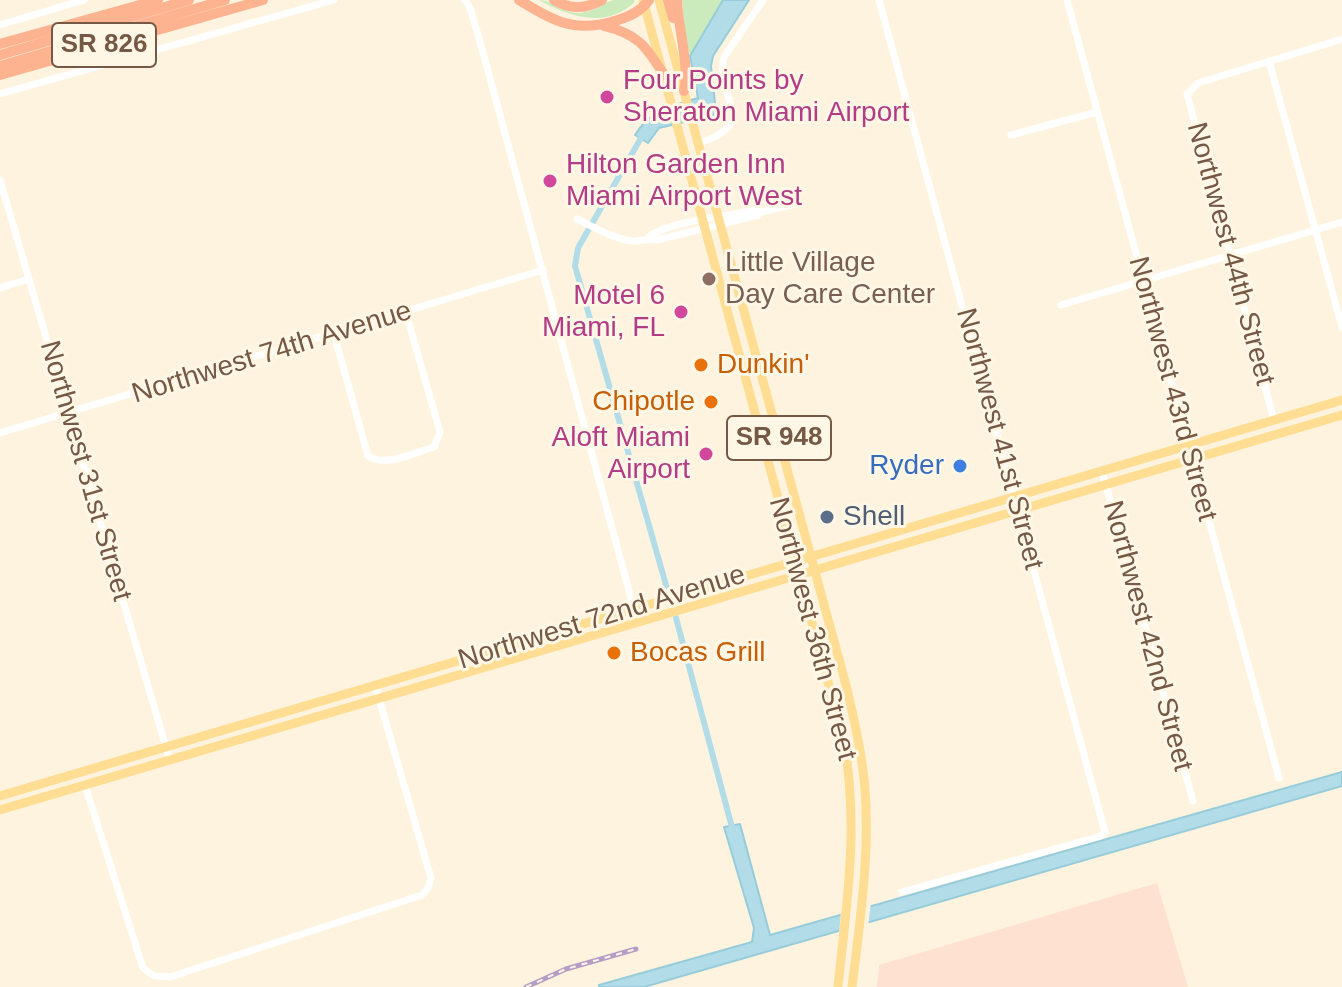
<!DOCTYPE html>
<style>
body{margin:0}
canvas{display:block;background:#fef3de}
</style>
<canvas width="1342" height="987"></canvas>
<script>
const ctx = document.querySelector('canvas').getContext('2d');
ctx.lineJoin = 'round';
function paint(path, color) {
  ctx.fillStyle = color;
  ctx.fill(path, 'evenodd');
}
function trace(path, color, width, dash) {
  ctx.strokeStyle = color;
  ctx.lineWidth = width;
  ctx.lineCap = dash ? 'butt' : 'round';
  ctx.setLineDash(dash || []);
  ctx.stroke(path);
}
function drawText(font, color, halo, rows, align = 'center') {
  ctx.font = font + ' Arial,sans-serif';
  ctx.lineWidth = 6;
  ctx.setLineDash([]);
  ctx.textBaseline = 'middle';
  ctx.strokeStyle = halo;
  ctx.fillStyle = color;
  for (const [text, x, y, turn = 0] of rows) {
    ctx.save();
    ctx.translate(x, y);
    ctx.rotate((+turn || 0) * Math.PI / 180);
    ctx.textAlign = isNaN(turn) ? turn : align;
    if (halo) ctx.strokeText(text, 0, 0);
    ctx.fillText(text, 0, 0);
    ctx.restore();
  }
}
paint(new Path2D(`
 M1157 883 1188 987H877L879 965Z`), '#ffe1d1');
paint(new Path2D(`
 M539 0C552 0 562 12 577 13 594 13 601 3 614 0 620 0 628 0 634 0L635 2C606 29 569 17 539 0Z
 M682 0H723L690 56 685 32Z`), '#ccebbc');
const water = new Path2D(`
 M723 0H749L713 56 711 66 716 112 713 115 659 128 648 143 635 135C650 110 672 106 698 98L690 56Z
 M1342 772V786L644 987H599V985L752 942 754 928 724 827 740 824 770 935Z`);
paint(water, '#b2dde8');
trace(water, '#97ccda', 2);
paint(new Path2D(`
 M871 902 868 927 839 935 841 911Z`), '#fef3de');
trace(new Path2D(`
 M645 131 578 248 575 266 668 592
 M676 618 733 831`), '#b2dde8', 6);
trace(new Path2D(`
 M465 0 470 8 481 45 634 609
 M879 0 1105 832 1101 836 902 892
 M1067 0 1279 778
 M0 25 84 0
 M1269 61 1342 327
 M0 94 334 0
 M1011 135 1097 112
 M698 143C763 124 714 98 724 57L763 0
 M0 180 170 761
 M577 219C594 227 612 238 631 241 640 242 648 238 657 240L758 215 761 212
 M648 238C666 221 730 216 756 210L761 212 796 204
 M0 288 29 279
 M1061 305 1342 222
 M334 334 368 456C385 468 416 452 434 447L440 432 406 313
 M1274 420 1187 94 1198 83 1342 39
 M0 433 543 270
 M1102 471 1193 801
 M85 785 143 968 154 976 170 977 422 895 428 888 431 878 375 685`), '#fff', 7);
trace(new Path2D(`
 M643 0 844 741C859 829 847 899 838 987
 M659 0 846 685C854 719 862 753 865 789 870 855 860 921 852 987
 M0 796 1342 400
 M0 810 1342 415`), '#ffde94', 9);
trace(new Path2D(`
 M519 0C556 22 575 34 618 20 631 16 641 11 649 0
 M554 0C571 10 585 9 602 0
 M668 0 673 18
 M677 0C678 28 690 66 684 91
 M604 26C638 34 646 46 664 75
 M0 44 158 0
 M0 55 189 0
 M0 66 225 0
 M0 75 263 0`), '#fdb390', 10);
const rail = new Path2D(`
 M526 987 566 969 636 949`);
trace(rail, '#b69dc6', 5);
trace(rail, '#fff7e6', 2, [6]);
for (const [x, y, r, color] of [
 [607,97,8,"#d1479c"],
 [550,181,8,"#d1479c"],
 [709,279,8,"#8d6e63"],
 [681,312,8,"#d1479c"],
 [701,365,8,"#e8710a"],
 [711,402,8,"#e8710a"],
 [706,454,8,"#d1479c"],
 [960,466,8,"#3f7fe0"],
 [827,517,8,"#5c6f8a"],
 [614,653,8,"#e8710a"]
]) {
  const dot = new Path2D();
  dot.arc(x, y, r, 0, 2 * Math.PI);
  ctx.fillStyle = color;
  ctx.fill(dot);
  trace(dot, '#fff7e6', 3);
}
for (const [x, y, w] of [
 [104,45,104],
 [779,438,104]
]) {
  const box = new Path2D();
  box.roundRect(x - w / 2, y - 22, w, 44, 6);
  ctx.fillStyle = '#fff7e6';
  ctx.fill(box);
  trace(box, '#755945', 2);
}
drawText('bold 26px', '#755945', null, [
 ["SR 826",104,45],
 ["SR 948",779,438]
]);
drawText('28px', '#b23c85', '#fff7e6', [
 ["Four Points by",623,81],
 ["Sheraton Miami Airport",623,113],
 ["Hilton Garden Inn",566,165],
 ["Miami Airport West",566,197],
 ["Motel 6",665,296,"right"],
 ["Miami, FL",665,328,"right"],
 ["Aloft Miami",690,438,"right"],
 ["Airport",690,470,"right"]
], 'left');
drawText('28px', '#755945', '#fff7e6', [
 ["Northwest 44th Street",1230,254,75],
 ["Northwest 74th Avenue",272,353,-17],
 ["Northwest 43rd Street",1172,389,75],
 ["Northwest 41st Street",999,439,75],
 ["Northwest 31st Street",85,471,74],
 ["Northwest 72nd Avenue",602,618,-17],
 ["Northwest 36th Street",812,629,75],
 ["Northwest 42nd Street",1147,636,75]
]);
drawText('28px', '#785e54', '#fff7e6', [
 ["Little Village",725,263],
 ["Day Care Center",725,295]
], 'left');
drawText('28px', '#c56008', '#fff7e6', [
 ["Dunkin'",717,365],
 ["Chipotle",695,402,"right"],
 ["Bocas Grill",630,653]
], 'left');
drawText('28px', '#366cbe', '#fff7e6', [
 ["Ryder",944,466]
], 'right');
drawText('28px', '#4e5e75', '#fff7e6', [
 ["Shell",843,517]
], 'left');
</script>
